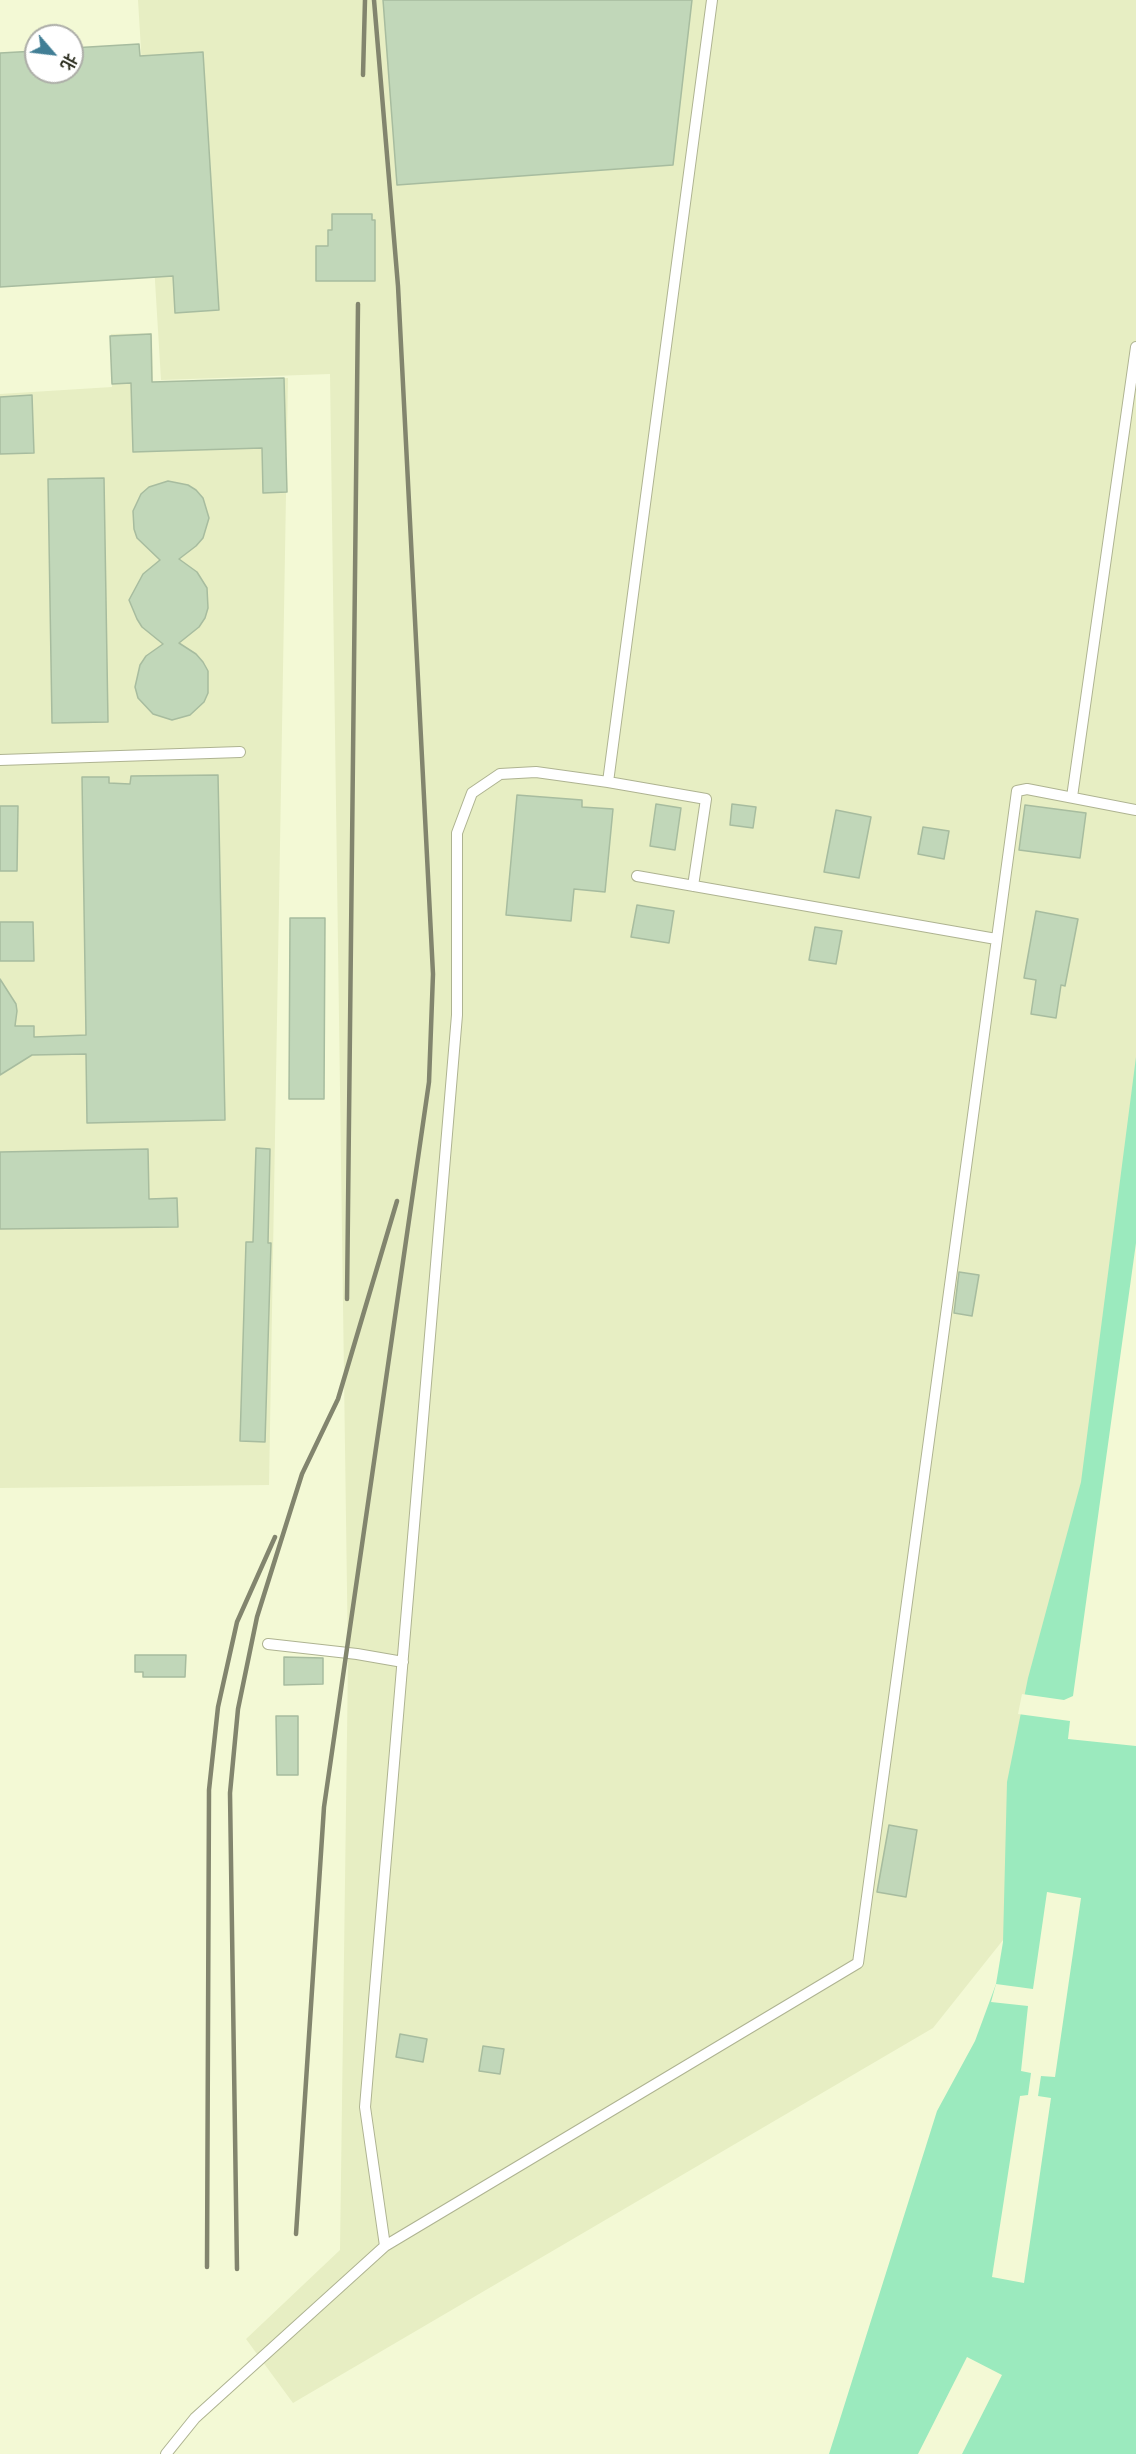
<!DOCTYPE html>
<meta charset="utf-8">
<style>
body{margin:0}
#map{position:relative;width:1136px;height:2454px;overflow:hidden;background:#f3f9d5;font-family:Signika,"Noto Sans SC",sans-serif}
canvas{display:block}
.north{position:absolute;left:24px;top:24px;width:60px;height:60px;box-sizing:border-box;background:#fff;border:2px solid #acada7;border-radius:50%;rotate:118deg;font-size:16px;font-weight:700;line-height:24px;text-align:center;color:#303224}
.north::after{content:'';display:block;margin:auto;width:21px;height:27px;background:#417e95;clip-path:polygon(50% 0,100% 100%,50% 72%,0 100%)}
</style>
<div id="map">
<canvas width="1136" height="2454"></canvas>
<div class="north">北</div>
</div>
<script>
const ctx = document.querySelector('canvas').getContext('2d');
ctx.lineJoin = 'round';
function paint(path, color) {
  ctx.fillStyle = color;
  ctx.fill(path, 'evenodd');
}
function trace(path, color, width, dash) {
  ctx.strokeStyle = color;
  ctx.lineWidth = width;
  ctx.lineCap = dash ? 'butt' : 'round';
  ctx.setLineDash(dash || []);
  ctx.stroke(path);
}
paint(new Path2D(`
 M138 0H1136V1773L933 2028 293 2403 246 2339 340 2250 348 1661 330 374 161 380Z
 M152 333 153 382 288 378 269 1485 0 1488V394L112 387 111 334Z`), '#e7eec3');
paint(new Path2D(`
 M1136 1057V2454H829L937 2111 975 2041 996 1984 1003 1942 1007 1782 1028 1678 1081 1482Z`), '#9beabe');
paint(new Path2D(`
 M1136 1243V1746L1068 1739 1070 1721 1018 1714 1022 1694 1064 1700 1073 1696Z
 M1047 1892 1081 1898 1055 2077 1041 2076 1038 2096 1051 2098 1024 2283 992 2277 1020 2096 1028 2095 1031 2073 1021 2071 1028 2006 991 2002 996 1984 1033 1989Z
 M967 2357 1002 2375 962 2454H918Z`), '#f3f9d5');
const building = new Path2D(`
 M383 0H692L673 165 397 185Z
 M139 44 140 56 203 52 219 310 175 313 173 276 0 287V53L36 51V72H72V48Z
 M332 214H372V220H375V281H316V246H328V230H332Z
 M151 334 152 382 284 378 287 492 263 493 262 448 133 452 131 383 112 384 110 336Z
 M32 395 34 453 0 454V397Z
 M104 478 108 722 52 723 48 479Z
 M168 481 188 485 196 490 203 498 209 518 203 538 196 546 179 559 197 572 207 588 208 608 205 618 199 627 179 643 196 654 203 662 208 671V693L204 702 190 715 172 720 153 714 138 698 135 687 140 665 146 656 163 644 142 627 137 619 129 600 143 574 160 560 137 538 134 529 133 511 141 494 149 487Z
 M218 775 225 1120 87 1123 86 1054 32 1055 0 1075V979L16 1004 17 1011 15 1026H34V1037L86 1035 82 777H109V783L130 784 131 776Z
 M517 795 582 800V807L613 809 605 892 574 889 571 921 506 915Z
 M656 804 681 808 675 850 650 846Z
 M732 804 756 807 753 828 730 825Z
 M1025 805 1086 813 1080 858 1019 850Z
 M0 806H18L17 871H0Z
 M836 810 871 817 859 878 824 872Z
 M923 827 949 831 944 859 918 854Z
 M637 905 674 911 669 943 631 937Z
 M1036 911 1078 919 1065 986 1061 985 1056 1018 1031 1014 1036 980 1024 978Z
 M290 918H325L324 1099H289Z
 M0 922H33L34 961H0Z
 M815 927 842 931 836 964 809 960Z
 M256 1148 270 1149 268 1243H271L265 1442 240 1441 246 1242H253Z
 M148 1149 149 1199 177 1198 178 1227 0 1229V1152Z
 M959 1272 979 1275 972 1316 954 1313Z
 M135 1655H186L185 1677H143V1672H135Z
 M284 1657 323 1658V1684L284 1685Z
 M276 1716H298V1775H277Z
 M889 1825 917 1830 906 1897 877 1892Z
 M400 2034 427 2039 423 2062 396 2057Z
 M483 2046 504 2049 500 2074 479 2071Z`);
paint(building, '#c1d7b9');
trace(building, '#a7bc9f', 1.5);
const service = new Path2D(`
 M0 760 240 752
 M608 782 712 0
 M1072 797 1136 347
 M637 876 996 939
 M268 1644 357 1654 403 1662
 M385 2246 365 2107 457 1015V833L472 793 500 774 536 772 608 782 706 799 693 886
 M166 2454 195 2418 385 2246 858 1963 1017 791 1027 789 1136 810`);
trace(service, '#aeb391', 12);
trace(service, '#fff', 10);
trace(new Path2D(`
 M363 75 365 0
 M347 1299 358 304
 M296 2234 324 1807 429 1082 433 974 398 286 374 0
 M207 2267 209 1790 218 1707 237 1622 275 1537
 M237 2269 230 1793 238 1709 257 1617 302 1474 338 1399 397 1201`), '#82856e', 4.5);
</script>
